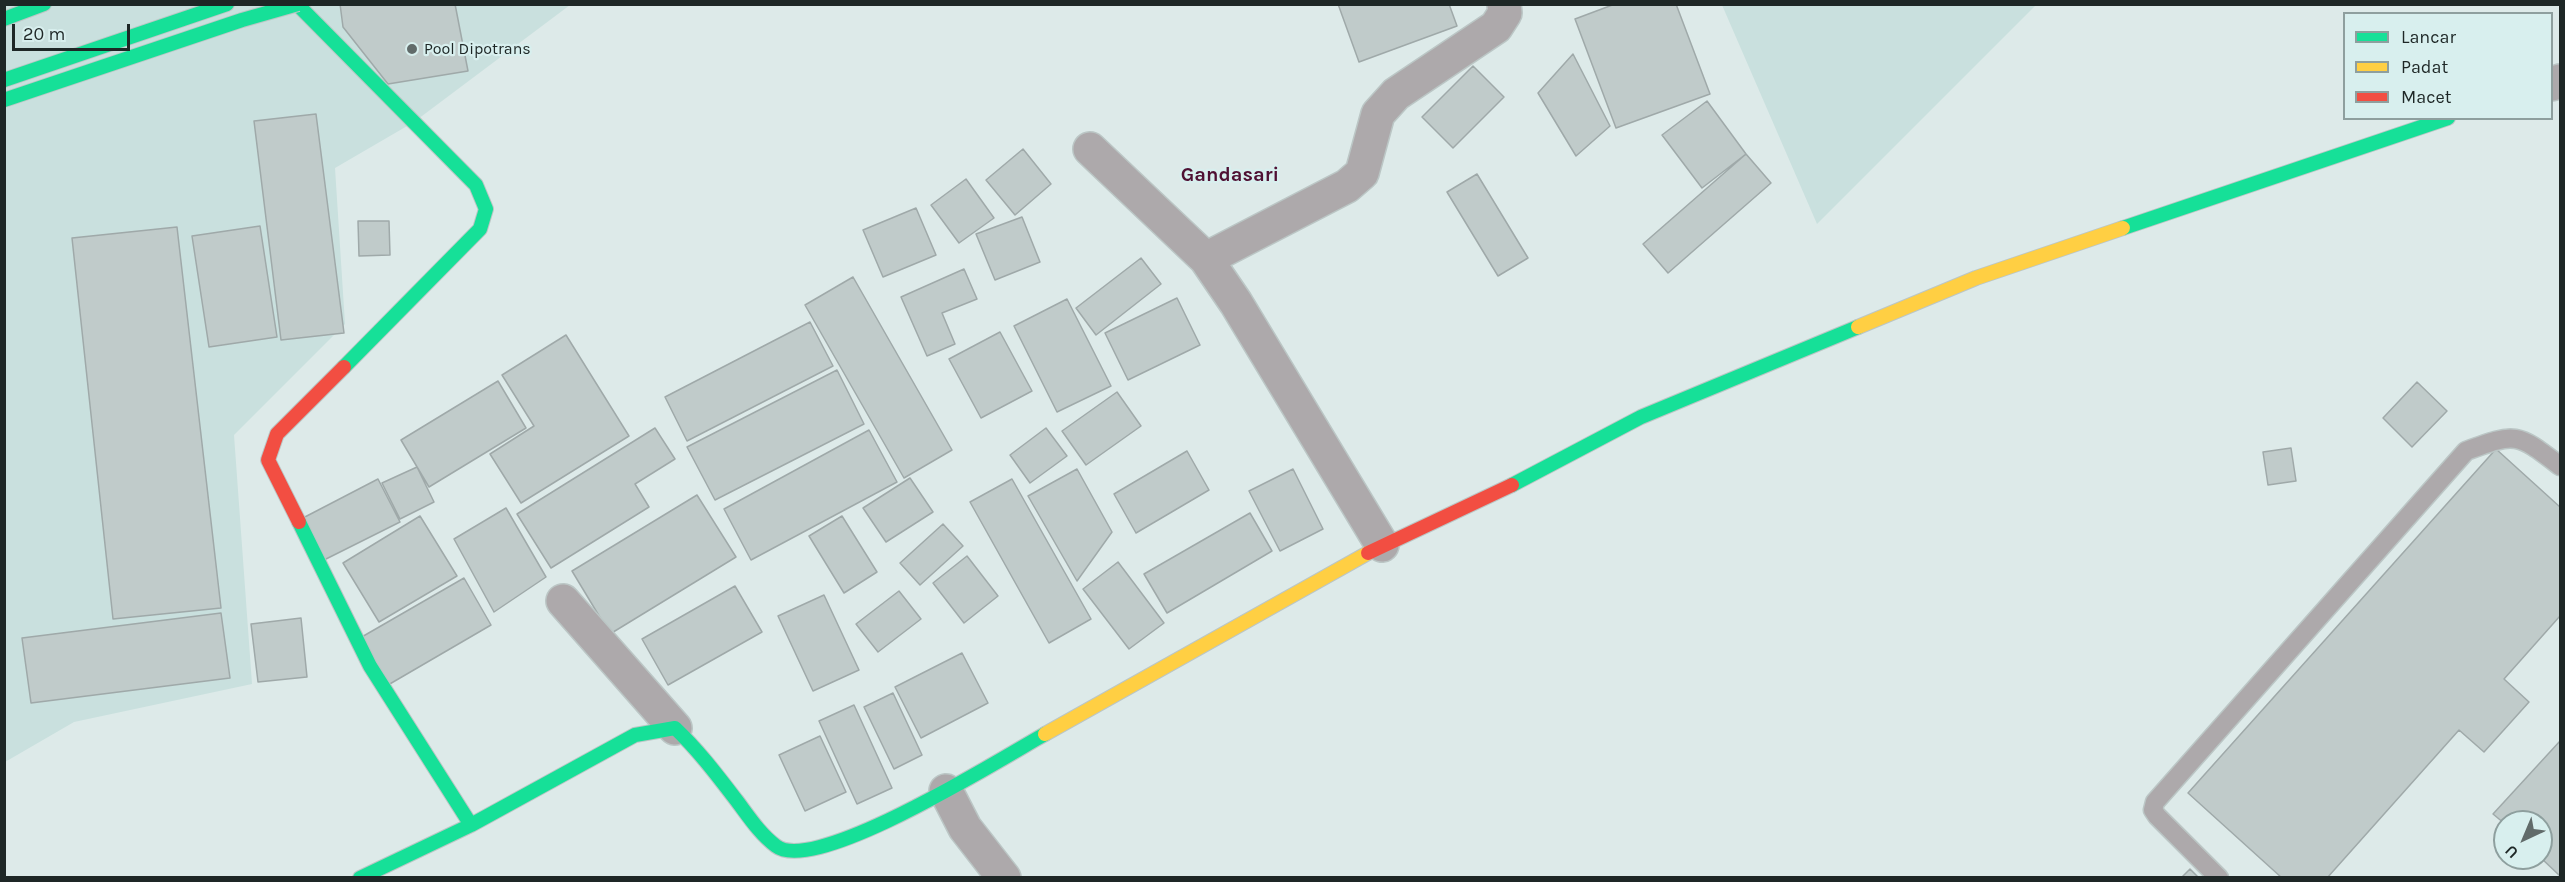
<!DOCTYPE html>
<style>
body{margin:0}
#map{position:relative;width:2565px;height:882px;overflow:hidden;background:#ddeae9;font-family:Karla,sans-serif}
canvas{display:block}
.frame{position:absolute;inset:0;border:6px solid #1e2726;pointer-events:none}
.legend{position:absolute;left:2343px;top:12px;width:210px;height:108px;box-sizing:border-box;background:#d8efee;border:2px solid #8e9f9e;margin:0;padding:8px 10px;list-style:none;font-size:18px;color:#1e2726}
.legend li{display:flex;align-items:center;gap:12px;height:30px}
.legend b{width:30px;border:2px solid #8e9f9e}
.north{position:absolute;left:2493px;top:810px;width:60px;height:60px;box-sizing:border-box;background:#d8efee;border:2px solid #8e9f9e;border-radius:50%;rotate:224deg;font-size:16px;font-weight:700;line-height:24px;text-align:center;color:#1e2726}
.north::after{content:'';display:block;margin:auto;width:21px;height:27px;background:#616b6a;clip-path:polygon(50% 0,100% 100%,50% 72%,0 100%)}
.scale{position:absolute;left:12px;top:24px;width:118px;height:27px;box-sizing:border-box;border:3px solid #1e2726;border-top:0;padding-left:8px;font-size:18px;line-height:21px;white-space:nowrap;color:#1e2726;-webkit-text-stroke:4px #d8efee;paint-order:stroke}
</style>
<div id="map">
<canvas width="2565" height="882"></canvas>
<div class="frame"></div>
<ul class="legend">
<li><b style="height:8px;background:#16e098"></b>Lancar</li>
<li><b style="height:8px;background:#ffcf43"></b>Padat</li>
<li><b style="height:8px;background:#f24e42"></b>Macet</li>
</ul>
<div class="north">U</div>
<div class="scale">20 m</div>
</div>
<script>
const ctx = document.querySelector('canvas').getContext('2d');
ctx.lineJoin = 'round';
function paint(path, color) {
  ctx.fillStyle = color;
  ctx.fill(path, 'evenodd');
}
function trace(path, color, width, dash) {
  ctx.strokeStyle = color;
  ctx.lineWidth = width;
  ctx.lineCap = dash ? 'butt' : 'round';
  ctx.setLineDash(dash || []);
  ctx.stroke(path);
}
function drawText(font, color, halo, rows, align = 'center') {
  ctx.font = font + ' Karla,sans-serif';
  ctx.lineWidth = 4.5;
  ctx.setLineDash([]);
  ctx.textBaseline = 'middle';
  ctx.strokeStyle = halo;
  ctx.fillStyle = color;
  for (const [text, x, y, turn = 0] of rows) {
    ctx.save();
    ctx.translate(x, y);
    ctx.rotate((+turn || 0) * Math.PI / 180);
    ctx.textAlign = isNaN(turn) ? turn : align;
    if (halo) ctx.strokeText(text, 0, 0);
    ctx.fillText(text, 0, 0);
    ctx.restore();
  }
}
paint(new Path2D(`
 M5 5H570L414 122 335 168 345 324 234 435 252 684 74 722 5 762Z
 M1722 5H2036L1817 224Z`), '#c9e0de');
const building = new Path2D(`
 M340 4H455L468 71 388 84 343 27Z
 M1338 4H1449L1457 26 1359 62Z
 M1615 4H1676L1710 94 1616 128 1575 19Z
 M1573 54 1610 126 1576 156 1538 93Z
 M1473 66 1504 97 1453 148 1422 117Z
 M1707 101 1746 154 1702 188 1662 135Z
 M316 114 344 333 281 340 254 121Z
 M1023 149 1051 184 1015 215 986 180Z
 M1746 154 1771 183 1668 273 1643 244Z
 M1477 174 1528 258 1498 276 1447 192Z
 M966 179 994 218 959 243 931 205Z
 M916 208 936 255 883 277 863 230Z
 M1022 217 1040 262 995 280 976 234Z
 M358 221H389L390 255 359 256Z
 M260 226 277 337 209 347 192 236Z
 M177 227 221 608 113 619 72 238Z
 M1141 258 1161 284 1096 335 1076 308Z
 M964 269 977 299 942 313 955 344 927 356 901 297Z
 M853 277 952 450 904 478 805 305Z
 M1177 298 1200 345 1128 380 1105 333Z
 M1067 299 1111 386 1057 412 1014 326Z
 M810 322 833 366 687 441 665 397Z
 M1000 332 1032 391 981 418 949 359Z
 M566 335 629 436 521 503 490 454 534 426 502 375Z
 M837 370 864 424 715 500 687 447Z
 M498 381 526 428 429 487 401 440Z
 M2417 382 2447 411 2412 447 2383 418Z
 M1117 392 1141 426 1086 465 1062 431Z
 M655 428 675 459 635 484 649 507 551 568 517 514Z
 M1046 428 1067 456 1030 483 1010 455Z
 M869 430 897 482 751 560 724 509Z
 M2291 448 2296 481 2268 485 2263 452Z
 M2496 449 2560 507V616L2504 679 2529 702 2484 752 2459 730 2327 878H2282L2188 793Z
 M1187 451 1209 490 1136 533 1114 494Z
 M417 467 434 502 400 519 382 483Z
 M1077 469 1112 532 1077 581 1028 496Z
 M1293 469 1323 529 1280 551 1249 491Z
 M910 478 933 512 886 542 863 508Z
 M378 479 400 522 322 561 301 519Z
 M1012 479 1091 619 1049 643 970 502Z
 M697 495 736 557 610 634 572 571Z
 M506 508 546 577 494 612 454 539Z
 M1250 513 1272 551 1167 613 1144 574Z
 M420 516 457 576 379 622 343 563Z
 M842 516 877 572 844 593 809 536Z
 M943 524 963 546 920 585 900 563Z
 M967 556 998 596 964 623 933 583Z
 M1118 562 1164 623 1129 649 1083 589Z
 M464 578 491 625 388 685 360 638Z
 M735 586 762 632 668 685 642 639Z
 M899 591 921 619 878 652 856 624Z
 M824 595 859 670 813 691 778 616Z
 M221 613 230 678 31 703 22 638Z
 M301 618 307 677 258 682 251 624Z
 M962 653 988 703 921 738 895 687Z
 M893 693 922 755 894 769 864 707Z
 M854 705 892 788 857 804 819 721Z
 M820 736 846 792 805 811 779 755Z
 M2560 741V876L2541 858V822H2505V824L2493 814Z
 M2190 869 2199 878H2181Z`);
paint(building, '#c0cbca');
trace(building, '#9fa9a9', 1.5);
const lane = new Path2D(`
 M2219 878 2157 816 2153 810 2155 802 2466 451C2517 432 2517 433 2560 466`);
const street = new Path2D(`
 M2552 84 2560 81
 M1090 149 1206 259 1236 303 1382 545
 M1206 259 1347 186 1362 173 1378 114 1396 94 1496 27 1505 13 1504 4
 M563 601 675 728
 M946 791 965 828 1004 878`);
const fast = new Path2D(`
 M297 4 476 185 486 209 480 229 344 367
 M4 19 44 4
 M4 80 227 4
 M2123 228 2448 118
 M1512 485 1641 417 1858 327
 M299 522 370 666 471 825
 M360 878 471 825 635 735 675 728C699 751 717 775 737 801 749 817 760 834 776 846 815 876 1004 757 1045 734`);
const slow = new Path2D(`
 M1858 327 1976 278 2123 228
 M1045 734 1368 553`);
const jam = new Path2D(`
 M299 522 268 460 277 434 344 367
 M1368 553 1512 485`);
trace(lane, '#bbc6c5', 21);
trace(street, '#bbc6c5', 36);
trace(fast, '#bbc6c5', 16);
trace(slow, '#bbc6c5', 16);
trace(jam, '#bbc6c5', 16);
trace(lane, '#ada9ab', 18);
trace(street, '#ada9ab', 33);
trace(fast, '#16e098', 14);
trace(slow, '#ffcf43', 14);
trace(jam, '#f24e42', 14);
const fastBridge = new Path2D(`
 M4 100 242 20 298 4`);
trace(fastBridge, '#bbc6c5', 16, []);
trace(fastBridge, '#16e098', 14);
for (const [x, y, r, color] of [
 [412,49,6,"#616b6a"]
]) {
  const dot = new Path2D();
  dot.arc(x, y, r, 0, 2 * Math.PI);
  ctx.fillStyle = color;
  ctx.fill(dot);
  trace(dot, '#d8efee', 2);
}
drawText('16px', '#1e2726', '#d8efee', [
 ["Pool Dipotrans",424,49]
], 'left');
drawText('bold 20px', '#4f1033', '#d8efee', [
 ["Gandasari",1230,175]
]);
</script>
